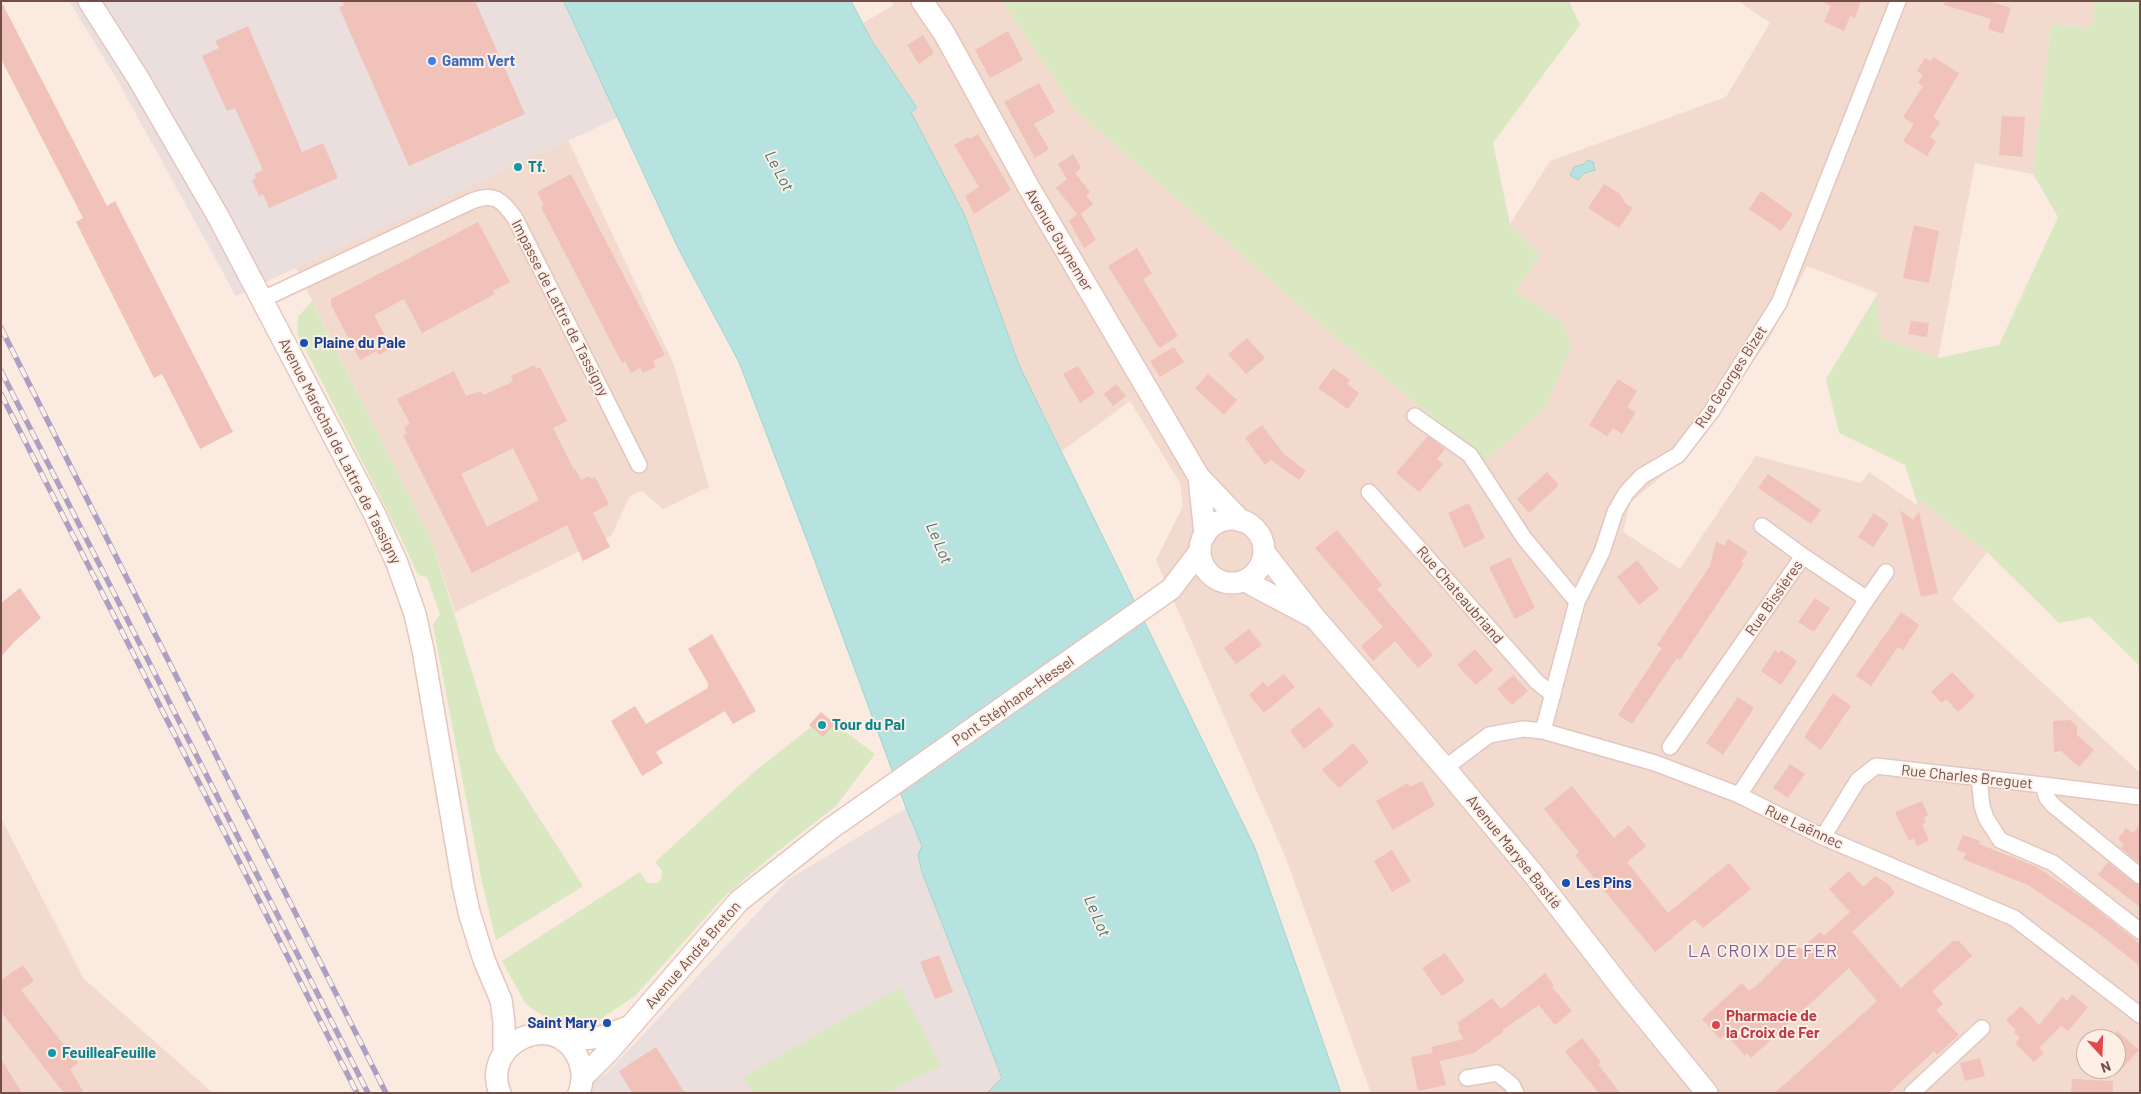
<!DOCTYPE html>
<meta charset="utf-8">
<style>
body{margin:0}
#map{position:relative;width:2141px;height:1094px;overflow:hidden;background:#fbeae0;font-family:Barlow,sans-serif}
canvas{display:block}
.frame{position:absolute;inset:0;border:2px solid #714e49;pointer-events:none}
.north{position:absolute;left:2076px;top:1029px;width:50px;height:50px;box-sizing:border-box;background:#feefe6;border:1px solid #c6afa7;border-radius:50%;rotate:160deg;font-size:14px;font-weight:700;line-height:20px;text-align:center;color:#714e49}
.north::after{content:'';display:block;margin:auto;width:18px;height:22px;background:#e2484a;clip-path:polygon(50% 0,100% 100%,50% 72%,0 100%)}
</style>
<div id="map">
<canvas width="2141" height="1094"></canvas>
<div class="frame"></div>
<div class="north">N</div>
</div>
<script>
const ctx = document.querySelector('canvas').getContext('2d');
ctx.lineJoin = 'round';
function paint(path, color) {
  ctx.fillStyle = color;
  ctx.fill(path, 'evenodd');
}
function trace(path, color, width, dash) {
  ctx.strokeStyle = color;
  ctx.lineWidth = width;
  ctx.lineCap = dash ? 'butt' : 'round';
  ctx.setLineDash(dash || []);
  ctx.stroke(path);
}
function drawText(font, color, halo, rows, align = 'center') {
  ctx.font = font + ' Barlow,sans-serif';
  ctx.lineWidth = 4;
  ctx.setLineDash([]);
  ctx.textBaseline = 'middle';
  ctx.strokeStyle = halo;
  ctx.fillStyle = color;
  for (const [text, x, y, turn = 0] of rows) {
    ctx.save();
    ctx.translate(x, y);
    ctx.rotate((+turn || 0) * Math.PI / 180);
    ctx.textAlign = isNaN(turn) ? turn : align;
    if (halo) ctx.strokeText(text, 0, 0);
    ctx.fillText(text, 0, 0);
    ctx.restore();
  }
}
paint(new Path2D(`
 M891 1H1002L1075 110 1343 343 1485 461 1562 322 1514 290 1541 256 1510 224 1550 161 1726 97 1770 23 1738 1H2094L2093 28 2051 24 2033 174 1975 163 1938 358 1879 337 1877 293 1807 266 1769 339 1691 451 1630 503 1623 532 1680 569 1756 456 1861 483 1869 472 1917 505 1921 501 1987 552 1952 599 2140 773V1093H1371L1285 856 1156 560 1183 506 1180 483 1130 401 1062 451 1019 365 965 216 911 112 917 108 872 41 863 23 894 5ZM2086 1039H2116V1069H2086Z
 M568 140 674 365 709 487 663 509 642 491 630 496 611 536 455 612 432 541 296 268Z
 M1 818 84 979 213 1093H1Z`), '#f2dacf');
paint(new Path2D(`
 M69 1H564L619 117 236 296 115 76Z
 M906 808 922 847V872L1002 1078 987 1093H578L606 1074 789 879Z`), '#eadfdc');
paint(new Path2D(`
 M1002 1H1569L1580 25 1493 143 1510 224 1541 256 1514 290 1562 322 1572 346 1544 409 1485 461 1343 343 1075 110Z
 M2094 1H2140V666L2090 617 2059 623 1987 552 1921 501 1918 505 1905 465 1839 433 1826 379 1878 293 1879 337 1938 358 1999 345 2058 217 2033 174 2051 24 2092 28Z
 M312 301 432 541 496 751 583 886 496 940 482 882 433 625 440 614 427 577 418 575 400 536 297 333 298 317Z
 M835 724 875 754 836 806 768 859 722 899 635 996 599 1020 580 1026 562 1024 540 1014 525 1003 502 961 640 872 647 883H658L661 879 662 871 655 862 754 772 811 727 823 737Z
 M900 987 941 1066 885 1093H754L743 1077Z`), '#d9e8c0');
const water = new Path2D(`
 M564 1H851L872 41 917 108 911 112 965 216 1019 365 1255 848 1341 1093H987L1002 1078 922 872 918 855 922 846 906 808 810 548 739 362 679 250Z
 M1588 160 1593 162 1595 170 1585 173 1578 180 1570 175 1574 167 1584 164Z`);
paint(water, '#b6e3df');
trace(water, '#9cd5d0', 1);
paint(new Path2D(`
 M1 1 107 206 115 201 233 432 200 449 162 374 154 378 76 222 83 218 1 59Z
 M342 1H475L525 114 409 166 339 7 344 5Z
 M1821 1H1861L1855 18 1850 16 1844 31 1824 22 1831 6Z
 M1945 1H1989L2011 8 2003 34 1988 29 1991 19 1944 5Z
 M248 26 302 152 323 143 338 178 269 208 263 194 259 196 252 180 256 178 254 174 263 170 235 108 227 111 202 56 219 48 215 41Z
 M1008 31 1023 60 990 78 975 50Z
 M923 35 934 53 919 64 907 45Z
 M1933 57 1959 73 1933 117 1940 122 1930 137 1936 141 1927 156 1903 141 1914 124 1903 117 1923 86 1918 83 1923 75 1917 71 1925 58 1931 61Z
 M1039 83 1055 112 1034 124 1049 149 1035 158 1004 102Z
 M2002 116 2025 117 2022 157 1999 155Z
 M978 134 1011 190 974 214 965 196 979 187 954 145 968 137 970 139Z
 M1073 154 1081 168 1075 173 1090 192 1086 195 1093 204 1081 214 1096 240 1084 248 1069 221 1077 214 1056 188 1072 175 1067 179 1058 164Z
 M571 174 665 355 653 361 656 367 643 373 640 368 631 373 625 361 622 363 541 207 544 205 537 192Z
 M1604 184 1619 193 1626 204 1633 208 1619 228 1588 208Z
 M1761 191 1793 214 1781 231 1749 209Z
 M478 222 510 282 493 291 495 294 422 333 404 299 374 315 392 348 379 355 377 351 360 360 331 305V299Z
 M1914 225 1939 231 1929 283 1903 278Z
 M1137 248 1152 274 1143 279 1178 336 1159 348 1108 266Z
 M1911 321 1929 323 1927 337 1908 334Z
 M1247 338 1265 358 1246 374 1228 354Z
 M1174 347 1184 362 1160 377 1150 361Z
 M534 365 536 369 540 367 567 421 553 428 574 470 575 469 581 480 590 476 591 479 595 477 609 504 593 513 610 547 583 561 567 525 472 573 403 435 407 433 404 427 410 424 397 399 454 371 466 396 481 391 483 395 510 383 513 380 511 376ZM513 448 539 500 487 527 461 474Z
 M1078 366 1095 393 1080 403 1063 374Z
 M1333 368 1350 380 1347 384 1359 393 1348 409 1318 388Z
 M1208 374 1237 400 1224 415 1195 388Z
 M1618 379 1637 391 1627 407 1636 412 1622 434 1613 428 1607 436 1589 425Z
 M1116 384 1126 396 1113 406 1104 394Z
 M1262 425 1284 454 1306 471 1299 480 1271 460 1265 465 1245 438Z
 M1428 436 1445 449 1437 459 1443 464 1419 492 1396 473Z
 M1547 472 1559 485 1529 513 1517 499Z
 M1768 474 1821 510 1811 524 1758 488Z
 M1469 503 1485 538 1464 548 1448 513Z
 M1900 510 1913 520 1919 512 1938 593 1921 597Z
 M1874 513 1889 524 1873 547 1858 537Z
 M1337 530 1382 585 1377 589 1433 655 1418 668 1395 641 1373 661 1361 646 1383 627 1315 548Z
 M1728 539 1748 552 1741 562 1744 564 1680 660 1677 658 1632 724 1618 715 1662 648 1657 645 1710 566 1716 541 1724 546Z
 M1510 557 1535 608 1515 619 1489 567Z
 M1637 560 1659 589 1639 605 1617 577Z
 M20 588 41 618 14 642 1 657V603Z
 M1815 598 1830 608 1814 632 1798 622Z
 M1901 612 1919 625 1903 650 1898 647 1871 686 1856 676Z
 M1249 629 1262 645 1236 664 1224 648Z
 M712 634 756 711 733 724 725 711 656 752 663 763 642 776 611 721 635 706 646 724 708 688 707 686 709 685 688 649Z
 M1475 649 1493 670 1476 685 1457 665Z
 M1775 650 1779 653 1781 650 1797 661 1781 685 1761 671Z
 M1952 672 1975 696 1958 712 1946 699 1942 703 1931 692Z
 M1284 674 1295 687 1264 713 1249 695 1263 682 1268 687Z
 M1513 675 1528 691 1512 705 1497 689Z
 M1833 693 1851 706 1821 750 1804 737Z
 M1738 697 1754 708 1723 755 1706 743Z
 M1319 707 1334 725 1304 749 1290 731Z
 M821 712 835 724 823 737 809 725Z
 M2070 720 2077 726V735L2094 750 2079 767 2061 751 2054 752 2053 721Z
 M1353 743 1369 762 1339 788 1322 770Z
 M1790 764 1805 774 1788 798 1773 788Z
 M1422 781 1435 805 1393 830 1376 801 1408 783 1410 787Z
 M1572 786 1614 838 1629 825 1646 846 1627 862 1668 913 1729 863 1751 889 1703 928 1695 919 1655 952 1575 855 1579 852 1544 809Z
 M1922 801 1928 815 1924 817 1926 822 1922 825 1929 840 1917 846 1914 838 1909 841 1895 812Z
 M2140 825V864L2121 848 2124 844 2118 839 2126 828 2133 833Z
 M1963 835 1980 841 1979 844 2037 867 2088 902 2140 944V966L2093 929 2028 885 1963 859 1966 853 1957 850Z
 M1392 850 1411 881 1392 892 1374 861Z
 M2108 862 2134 883 2140 885V907L2098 875Z
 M1849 871 1863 887 1875 876 1888 884 1895 893 1852 932 1901 988 1953 941H1959L1972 956 1932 991 1943 1004 1936 1010 1959 1035 1937 1055 1934 1051 1889 1093H1775L1877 1001 1849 968 1751 1058 1747 1053 1745 1056 1726 1034 1720 1039 1702 1019 1742 983 1749 991 1756 986 1797 945 1801 949 1820 932 1824 936 1850 912 1829 889Z
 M1445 953 1465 981 1442 996 1422 968Z
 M939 955 953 992 935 999 920 962Z
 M23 965 34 981 21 990 78 1063 70 1069 84 1093H64L1 1012V980Z
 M1545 973 1554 985 1552 987 1572 1011 1555 1025 1539 1005 1502 1030 1503 1032 1474 1053 1440 1061 1446 1085 1418 1091 1411 1057 1433 1053 1431 1047 1464 1039 1458 1030 1460 1028 1457 1023 1492 998 1501 1009Z
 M2072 994 2088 1007 2068 1031 2061 1026 2039 1048 2044 1053 2034 1062 2015 1043 2020 1038 2014 1032 2016 1030 2006 1020 2021 1006 2039 1025 2062 997 2067 1001Z
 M2116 1030 2139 1050 2116 1075Z
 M1582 1038 1601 1062 1598 1064 1620 1093H1599L1565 1052Z
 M656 1047 685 1093H632L619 1071Z
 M1980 1058 1985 1076 1965 1081 1960 1063Z
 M1 1059 22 1093H1Z
 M2072 1079 2113 1081V1093H2071Z`), '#f0c2b9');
const street = new Path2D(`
 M263 299 472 201C494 192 502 200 515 218L639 465
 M1415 416 1470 455 1524 538 1577 602
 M1369 492 1537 682 1553 695
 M1762 526 1803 556
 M1867 599 1886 572
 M1543 731 1577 602 1602 552 1615 512 1626 493 1642 476 1678 455 1711 412 1779 303 1898 1
 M1670 747 1803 556 1867 599 1739 795
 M1445 768 1489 735 1523 729 1543 731 1655 763 1739 795 1823 837 2014 918 2140 1015
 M1979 778 1982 806 1986 818 2000 840 2053 863 2140 931
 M2043 785 2140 797
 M1823 837 1858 780 1876 766 2043 785 2047 798 2054 806 2140 876
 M1467 1078 1497 1073 1512 1085 1516 1093
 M1912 1093 1982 1028`);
const secondary = new Path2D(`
 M89 1 138 78 219 218 374 513 397 563 415 614 423 650 463 884 469 912 484 960 501 1000 504 1022V1052
 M922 1 944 33 1028 186 1199 477 1241 521
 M1199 477 1205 535
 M1200 551a32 32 0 1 1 64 0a32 32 0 1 1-64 0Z
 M1264 552 1315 618 1445 768 1535 876 1623 990 1707 1093
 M1245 581 1311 616
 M564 1041 601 1037 628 1027
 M583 1077 608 1052 739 901 830 829 1171 589 1200 551
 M500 1093C480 1043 554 1009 577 1056 583 1068 584 1080 579 1093`);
trace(street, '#e1c7c0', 18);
trace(secondary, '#e5c6bd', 24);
trace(street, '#fff', 15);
trace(secondary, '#fff', 21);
const rail = new Path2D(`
 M1 328 386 1093
 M1 371 368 1093
 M1 394 357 1093`);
trace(rail, '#aba0c3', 5.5);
trace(rail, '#feefe6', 4, [11]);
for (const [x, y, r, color] of [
 [432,61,5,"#3f7fe0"],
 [518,167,5,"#0f9aa8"],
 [304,343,5,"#1a4fb4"],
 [822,725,5,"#0f9aa8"],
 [1566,883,5,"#1a4fb4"],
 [607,1023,5,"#1a4fb4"],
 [1716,1025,5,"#e0444e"],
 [52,1053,5,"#0f9aa8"]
]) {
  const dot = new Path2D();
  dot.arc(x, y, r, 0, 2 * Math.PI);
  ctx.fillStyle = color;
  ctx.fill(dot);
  trace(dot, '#feefe6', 2);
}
drawText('bold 15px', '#366cbe', '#feefe6', [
 ["Gamm Vert",442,61]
], 'left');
drawText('bold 15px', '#0d838f', '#feefe6', [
 ["Tf.",528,167],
 ["Tour du Pal",832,725],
 ["FeuilleaFeuille",62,1053]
], 'left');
drawText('15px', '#714e49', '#feefe6', [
 ["Avenue Guynemer",1059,240,59],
 ["Impasse de Lattre de Tassigny",560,308,63],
 ["Rue Georges Bizet",1731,377,-57],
 ["Avenue Maréchal de Lattre de Tassigny",340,451,63],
 ["Rue Chateaubriand",1460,595,49],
 ["Rue Bissières",1774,598,-55],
 ["Pont Stéphane-Hessel",1013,701,-35],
 ["Rue Charles Breguet",1967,777,6],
 ["Rue Laënnec",1804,827,25],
 ["Avenue Maryse Bastié",1514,852,51],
 ["Avenue André Breton",693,955,-49]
]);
drawText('bold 15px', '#164399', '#feefe6', [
 ["Plaine du Pale",314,343],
 ["Les Pins",1576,883],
 ["Saint Mary",597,1023,"right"]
], 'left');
drawText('bold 15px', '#be3a42', '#feefe6', [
 ["Pharmacie de",1726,1016],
 ["la Croix de Fer",1726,1033]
], 'left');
drawText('italic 16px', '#3d7672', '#feefe6', [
 ["Le Lot",779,171,62],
 ["Le Lot",939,543,67],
 ["Le Lot",1097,916,67]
]);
ctx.letterSpacing = '1px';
drawText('18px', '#796494', '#feefe6', [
 ["LA CROIX DE FER",1763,951]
]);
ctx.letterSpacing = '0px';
</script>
